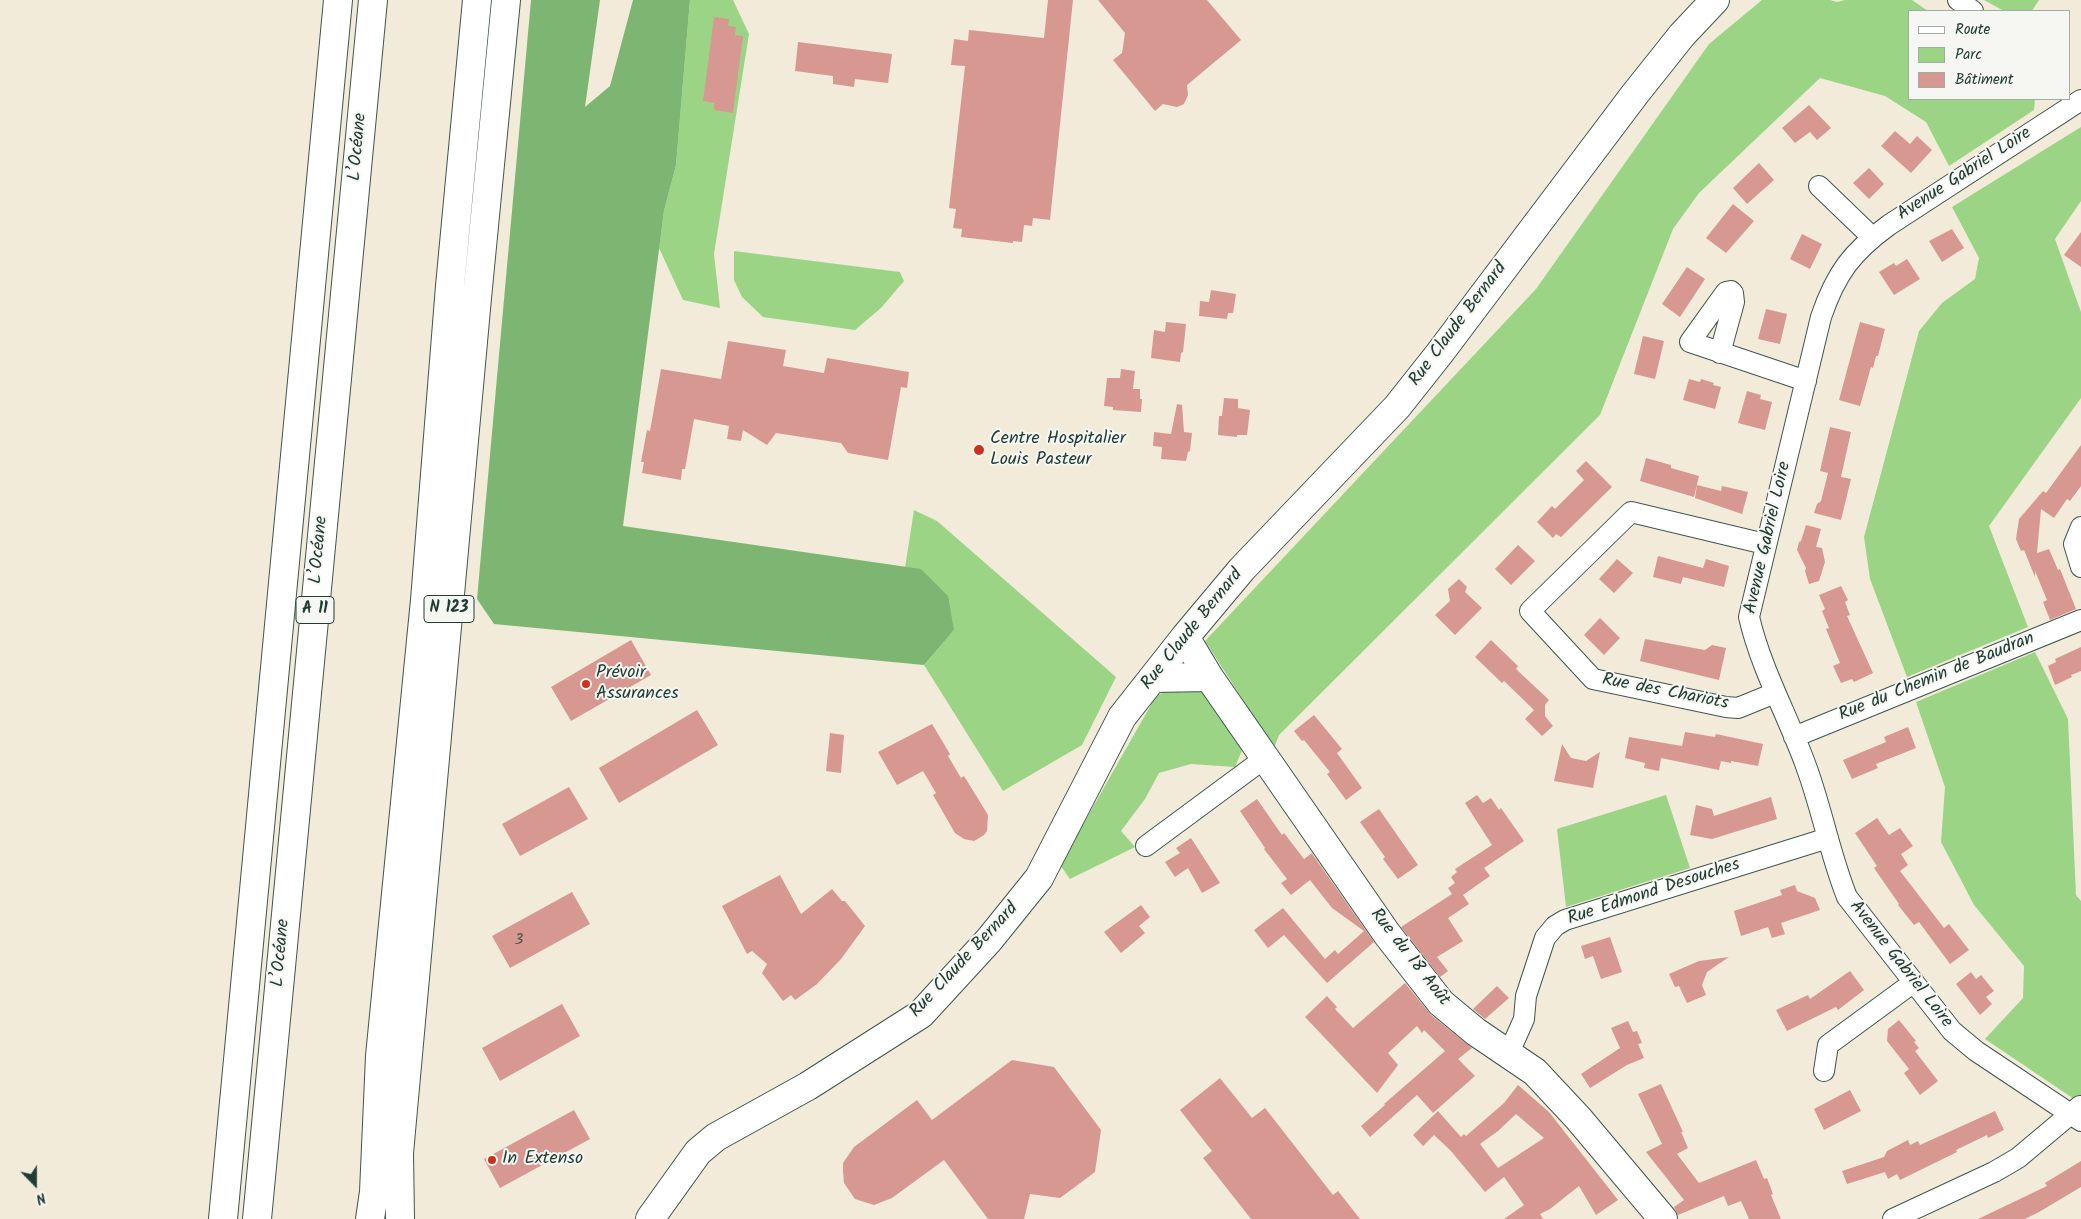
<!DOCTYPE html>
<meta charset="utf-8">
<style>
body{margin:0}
#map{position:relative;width:2081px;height:1219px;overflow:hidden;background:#f2ebd9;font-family:Kalam,sans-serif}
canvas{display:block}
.legend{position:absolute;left:1908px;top:10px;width:162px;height:90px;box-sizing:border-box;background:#f6f6f2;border:1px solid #a0aca6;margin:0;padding:6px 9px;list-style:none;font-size:15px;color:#1f3d34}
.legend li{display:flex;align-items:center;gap:10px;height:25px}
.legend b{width:25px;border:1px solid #a0aca6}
.north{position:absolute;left:10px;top:1159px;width:50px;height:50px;-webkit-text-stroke:4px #f6f6f2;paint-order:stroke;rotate:158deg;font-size:14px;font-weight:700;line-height:20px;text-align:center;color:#1f3d34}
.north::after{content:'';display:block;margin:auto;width:18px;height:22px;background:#1f3d34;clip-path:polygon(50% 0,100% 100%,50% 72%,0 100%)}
</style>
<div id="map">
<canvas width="2081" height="1219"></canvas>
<ul class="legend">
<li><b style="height:6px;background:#fff"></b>Route</li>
<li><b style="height:14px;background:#9cd486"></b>Parc</li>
<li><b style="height:14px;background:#d79891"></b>Bâtiment</li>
</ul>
<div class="north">N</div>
</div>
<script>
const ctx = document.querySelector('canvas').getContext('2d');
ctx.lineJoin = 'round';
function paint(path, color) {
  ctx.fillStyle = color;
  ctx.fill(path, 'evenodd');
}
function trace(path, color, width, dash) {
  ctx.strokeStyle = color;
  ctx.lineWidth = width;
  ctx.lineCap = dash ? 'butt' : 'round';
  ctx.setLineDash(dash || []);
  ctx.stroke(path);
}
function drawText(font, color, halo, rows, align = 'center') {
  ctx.font = font + ' Kalam,sans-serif';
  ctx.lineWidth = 4;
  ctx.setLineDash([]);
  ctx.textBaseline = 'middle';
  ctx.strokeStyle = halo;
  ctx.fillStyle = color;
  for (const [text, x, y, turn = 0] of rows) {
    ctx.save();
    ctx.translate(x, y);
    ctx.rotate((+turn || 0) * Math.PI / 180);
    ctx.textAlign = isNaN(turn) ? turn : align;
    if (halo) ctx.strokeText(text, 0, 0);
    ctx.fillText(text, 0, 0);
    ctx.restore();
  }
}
paint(new Path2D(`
 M690 0H733L749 34 714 254 720 308 683 300 659 248 664 211 676 165Z
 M1762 0H1830L1837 2 1845 0H1912L1928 11H1910V99H2035L2034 110 1949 166 1926 122 1885 96 1820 78 1699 193 1673 229 1600 415 1279 735 1274 748 1205 641 1536 289 1709 44Z
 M1984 0H2039L2032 11H2004Z
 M2081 127V201L2055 239 2081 312V398L1989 526 2028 627 1907 677 1870 579 1864 537 1919 331 1942 303 1975 279 1979 258 1952 207Z
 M734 251 900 272 904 281 881 308 855 330 763 317 742 297 734 280Z
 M914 510 937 521 1116 677 1082 745 1003 791 924 665 954 630 905 568Z
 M2035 652 2068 719 2076 895 2081 901V1097L2077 1101 1985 1039 2023 998 2024 966 1974 905 1941 842 1945 787 1916 702Z
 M1179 684 1196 686 1211 694 1243 748 1235 767 1191 764 1159 773 1145 799 1121 831 1135 847 1070 879 1060 865 1156 696Z
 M1666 795 1690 868 1566 907 1557 829Z`), '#9cd486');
paint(new Path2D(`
 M531 0H600L585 107 610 86 633 0H690L676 165 664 211 623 526 921 569 948 596 954 630 924 665 494 624 477 599Z`), '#7db673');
paint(new Path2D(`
 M1048 0H1073L1050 220 1033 218 1032 226 1024 225 1022 242 1013 241V243L961 237 962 229 953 228 956 209 949 208 965 66 951 65 954 39 968 41 969 30 1044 38Z
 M1098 0H1207L1241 40 1187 85 1188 95 1184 104 1177 107 1163 104 1155 111 1113 60 1122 53 1125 33Z
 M714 17 729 19 728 26 736 27 735 35 743 36 733 113 714 110V103L703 101Z
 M798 42 892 54 888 83 855 79 854 87 833 84V76L795 71Z
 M1809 105 1831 128 1817 140 1810 132 1795 143 1782 128Z
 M1895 131 1910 144 1917 136 1932 150 1911 173 1881 146Z
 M1759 163 1774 180 1747 204 1733 188Z
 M1869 168 1884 184 1869 199 1853 183Z
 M1733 204 1754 221 1726 253 1706 238Z
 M1952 229 1964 248 1942 262 1929 241Z
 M2081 232V267L2064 255Z
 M1802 234 1822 244 1810 269 1790 259Z
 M1907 259 1920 279 1894 295 1879 272 1894 263 1896 266Z
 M1687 267 1705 279 1680 317 1662 304Z
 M1211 290 1236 294 1233 313H1228L1227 319 1199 316 1200 301 1209 302Z
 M1766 309 1787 314 1780 344 1758 339Z
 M1166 322 1186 324 1183 352 1181 353 1180 362 1151 358 1154 330 1165 332Z
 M1860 322 1885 329 1878 356H1876L1873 368 1871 367 1860 406 1839 400Z
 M1643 336 1664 341 1655 379 1634 374Z
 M728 341 786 350 783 366 824 373 827 358 909 372 907 388 901 387 888 460 848 453 841 443 776 433 767 445 743 430 741 441 727 439 729 426 694 419 685 469H682L681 480 642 473 644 462H641L647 430 650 431 661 369 721 379Z
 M1121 369 1135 371 1133 389H1140V399H1142L1141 412 1113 410V407L1104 406 1107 378H1120Z
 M1689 379 1700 382 1701 379 1714 383 1713 385 1721 387 1715 409 1683 400Z
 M1747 391 1761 395 1760 399 1772 402 1765 430 1738 423Z
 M1224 398 1238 399V408L1250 410 1247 435H1237V437L1218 435 1219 416H1222Z
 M1177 404 1182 405 1184 432 1192 433 1190 451 1188 452 1186 461 1161 459 1162 447 1153 446 1154 432 1171 434Z
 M1830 427 1851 432 1841 477 1851 479 1841 520 1814 513 1817 504 1821 501 1828 473 1820 471Z
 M2081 445V486L2070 501 2067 499 2054 518 2041 509 2037 553 2049 549 2058 570 2060 569 2076 609 2050 620 2043 602 2047 600 2035 571V577L2024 550 2021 551 2016 539 2019 519 2043 491 2046 493Z
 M1646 458 1671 465V468L1699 476 1694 497 1640 481Z
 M1586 461 1612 487 1561 537 1556 534 1553 538 1537 522 1552 506 1555 509 1584 480 1576 471Z
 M1697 485 1721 491 1722 486 1748 492 1742 514 1695 498Z
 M1806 525 1821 529 1816 547 1822 548 1825 562 1819 581 1809 584 1805 571 1806 568 1797 550 1799 542 1801 541Z
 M1518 545 1535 561 1511 585 1495 569Z
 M1658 556 1703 568 1706 559 1729 566 1724 587 1683 577 1681 584 1653 577Z
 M1617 559 1633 573 1614 593 1599 579Z
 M1459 579 1467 587 1465 592 1482 608 1455 635 1435 615 1450 601 1448 589Z
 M1841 586 1848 600 1845 602 1850 615 1847 616 1873 673 1854 682 1852 679 1841 683 1833 666 1840 663 1826 629 1829 628 1822 611 1825 609 1819 595Z
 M1600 618 1620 638 1604 655 1584 635Z
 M1645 639 1705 650 1712 645 1726 648 1719 680 1640 661Z
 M631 640 651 675 571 721 551 687Z
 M1491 640 1518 666 1516 669 1549 700 1545 705V716L1553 726 1542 736 1525 719 1534 710 1504 681 1502 683 1475 657Z
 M2081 647V671L2071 675 2072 677 2055 685 2048 666 2056 662 2055 659Z
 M697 710 718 745 619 803 599 768Z
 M1314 715 1342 749 1337 753 1362 788 1346 800 1327 774 1330 772 1304 740 1302 741 1294 731Z
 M932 724 950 754 948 756 961 778 964 776 988 815 987 831 984 835 974 841 964 839 955 833 933 795 936 793 923 771 897 785 878 752Z
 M1908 727 1916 748 1876 764 1878 768 1852 779 1843 760 1886 742 1884 737Z
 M1685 732 1715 737 1716 734 1763 744 1758 766 1731 761V763L1721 761 1719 770 1661 758 1659 771 1644 768 1645 763 1625 758 1629 737 1682 746Z
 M830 733 844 735 841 773 826 771Z
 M1562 744 1571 758 1586 761 1600 752 1593 788 1554 781Z
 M569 787 588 819 520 856 502 824Z
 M1477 795 1483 803 1491 798 1499 810 1501 808 1524 841 1484 868 1490 876 1463 895 1469 904 1448 918 1463 941 1437 957 1448 971 1440 977 1401 927 1452 894 1448 888 1455 883 1451 877 1457 872 1455 869 1492 845 1465 803Z
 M1771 797 1777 819 1712 839 1690 835 1696 805 1712 809 1714 816Z
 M1257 799 1282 835 1284 833 1304 859 1312 853 1313 855 1374 942 1327 983 1284 935 1268 948 1254 930 1283 908 1325 959 1335 950 1338 954 1364 931 1332 908 1310 880 1291 895 1281 883 1287 879 1264 849 1265 848 1240 811Z
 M1379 809 1418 865 1398 879 1383 859 1385 857 1360 822Z
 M1877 818 1889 835 1900 828 1913 846 1901 854 1908 865 1900 871 1944 928 1949 924 1969 950 1950 964 1919 922 1914 925 1898 905 1899 904 1874 868 1877 866 1855 833Z
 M1191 838 1220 883 1202 893 1188 868 1175 877 1165 862 1180 853 1176 848Z
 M780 875 801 914 832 889 842 901H845L865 926 841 959 817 984 795 1000 791 995 783 1001 762 973 767 964 752 951 747 954 722 906Z
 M1795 885 1797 891 1815 898 1820 910 1781 923 1785 934 1772 938 1768 927 1741 936 1734 911 1782 895 1780 890Z
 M572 892 590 924 510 968 492 936Z
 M1141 905 1150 917 1139 926 1145 933 1121 953 1104 932Z
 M1610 937 1622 972 1601 979 1593 956 1585 959 1581 946Z
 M1729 957 1707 972 1702 985 1706 995 1687 1003 1679 986 1675 987 1669 974 1699 961Z
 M1850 971 1864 990 1838 1010 1836 1007 1787 1031 1776 1010 1808 995 1810 999Z
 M1971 972 1976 979 1981 975 1994 991 1986 997 1992 1004 1980 1015 1956 984Z
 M1405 983 1431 1015 1472 1048 1458 1059 1475 1076 1433 1113 1417 1095 1370 1137 1361 1126 1385 1105 1384 1104 1445 1051 1424 1030 1422 1033 1417 1026 1388 1053 1398 1065 1377 1093 1305 1017 1327 996 1337 1007 1335 1009 1353 1028Z
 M1497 986 1509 998 1485 1019 1473 1009Z
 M562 1004 580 1036 500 1081 482 1048Z
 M1899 1020 1916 1041 1914 1042 1919 1048 1915 1051 1938 1081 1920 1095 1904 1073 1909 1069 1887 1041 1888 1029Z
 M1628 1021 1633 1032 1637 1031 1642 1043 1638 1044 1644 1058 1627 1065 1590 1088 1581 1074 1620 1048 1611 1028Z
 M1012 1060 1054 1067 1101 1130 1095 1172 1060 1198 1030 1194 1024 1219H988L944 1160 892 1198 874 1205 855 1199 844 1183 843 1171V1163L854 1147 917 1100 932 1120Z
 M1220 1078 1252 1118 1265 1108 1333 1195 1338 1191 1360 1219H1251L1203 1158 1212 1151 1180 1110Z
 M1661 1084 1683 1132H1681L1688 1148 1677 1154 1699 1183 1756 1160 1764 1179 1767 1178 1773 1194 1771 1195 1781 1219H1749L1741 1201 1728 1206 1724 1196 1678 1215 1674 1207 1684 1200 1646 1152 1662 1144 1638 1094Z
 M1518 1085 1549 1112 1618 1200 1596 1215 1579 1186 1550 1209 1540 1214 1543 1219H1504L1524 1205 1504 1177 1485 1192 1451 1151 1434 1135 1423 1146 1413 1135 1438 1111 1461 1137 1464 1134 1466 1136 1504 1103ZM1516 1114 1544 1138 1498 1168 1480 1144 1498 1131Z
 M1850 1090 1861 1111 1824 1130 1814 1109Z
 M574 1110 590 1139 500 1188 484 1159Z
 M1995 1111 2004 1130 1988 1138 1987 1135 1956 1150 1957 1152 1900 1180 1897 1174 1888 1179 1885 1172 1847 1184 1842 1171 1884 1157 1887 1151 1908 1140 1910 1145 1918 1141 1920 1145Z
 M2081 1161V1187L2039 1212 2025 1219H1978L2047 1186 2045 1183Z`), '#d79891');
const street = new Path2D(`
 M1958 0 1973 11
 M2081 100 1889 225C1852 252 1836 273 1821 317L1749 617C1761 669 1788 716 1806 766 1822 809 1830 855 1847 897L1952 1031 1976 1051 2081 1121
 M1819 186 1872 237
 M1720 353 1734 302 1733 293 1731 291 1726 292 1723 296 1690 342 1806 381
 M2081 527 2074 544 2081 567
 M1765 544 1631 512 1530 611 1593 679 1726 707 1738 708 1775 693
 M1794 737 2081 620
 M1146 846 1265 758
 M1508 1055 1524 1019 1526 996 1545 938 1555 926 1565 920 1828 838
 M1824 1071 1828 1045 1914 982
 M1893 1219 1994 1172 2018 1158 2080 1106`);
const secondary = new Path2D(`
 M1185 637 1209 677 1387 934 1441 1003 1476 1032 1535 1072 1578 1118 1663 1219
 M1153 678 1209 677
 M650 1219 698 1152 716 1137 808 1086 921 1014 989 940 1039 878 1122 717 1185 637 1242 569 1397 407 1439 354 1635 94 1682 35 1715 0`);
const primary = new Path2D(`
 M370 1219 374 1192 380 1056 425 600 450 286 477 0
 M400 1219 399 1153 477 298 506 0`);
const highway = new Path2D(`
 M223 1219 338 0
 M257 1219 373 0`);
trace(street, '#3f574d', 22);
trace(secondary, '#3f574d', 30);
trace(primary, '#3f574d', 30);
trace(highway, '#3f574d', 30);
trace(street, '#fff', 20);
trace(secondary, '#fff', 28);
trace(primary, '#fff', 28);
trace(highway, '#fff', 28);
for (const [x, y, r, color] of [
 [979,450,6,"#c8321e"],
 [586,684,5,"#c8321e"],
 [492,1160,5,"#c8321e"]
]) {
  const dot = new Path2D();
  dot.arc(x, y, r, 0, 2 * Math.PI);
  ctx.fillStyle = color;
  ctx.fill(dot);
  trace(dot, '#f6f6f2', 2);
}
drawText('15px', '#4d544b', null, [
 ["3",519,941]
]);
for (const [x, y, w] of [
 [449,609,50],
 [315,610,38]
]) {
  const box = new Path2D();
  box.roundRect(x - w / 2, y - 13.5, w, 27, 4);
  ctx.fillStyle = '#f6f6f2';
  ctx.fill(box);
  trace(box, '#1f3d34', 1);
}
drawText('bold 16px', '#1f3d34', null, [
 ["N 123",449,609],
 ["A 11",315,610]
]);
drawText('18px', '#1f3d34', '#f6f6f2', [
 ["L’Océane",359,147,-85],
 ["Avenue Gabriel Loire",1965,175,-33],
 ["Rue Claude Bernard",1459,325,-53],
 ["Avenue Gabriel Loire",1769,538,-77],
 ["L’Océane",320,550,-85],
 ["Rue Claude Bernard",1193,630,-51],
 ["Rue du Chemin de Baudran",1937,678,-22],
 ["Rue des Chariots",1665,693,11],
 ["Rue Edmond Desouches",1654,893,-18],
 ["L’Océane",282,953,-85],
 ["Rue du 18 Août",1409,958,52],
 ["Rue Claude Bernard",965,961,-47],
 ["Avenue Gabriel Loire",1900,965,52]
]);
drawText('18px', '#1f3d34', '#f6f6f2', [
 ["Centre Hospitalier",990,440],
 ["Louis Pasteur",990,461],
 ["Prévoir",596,674],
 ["Assurances",596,695],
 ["In Extenso",502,1160]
], 'left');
</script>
